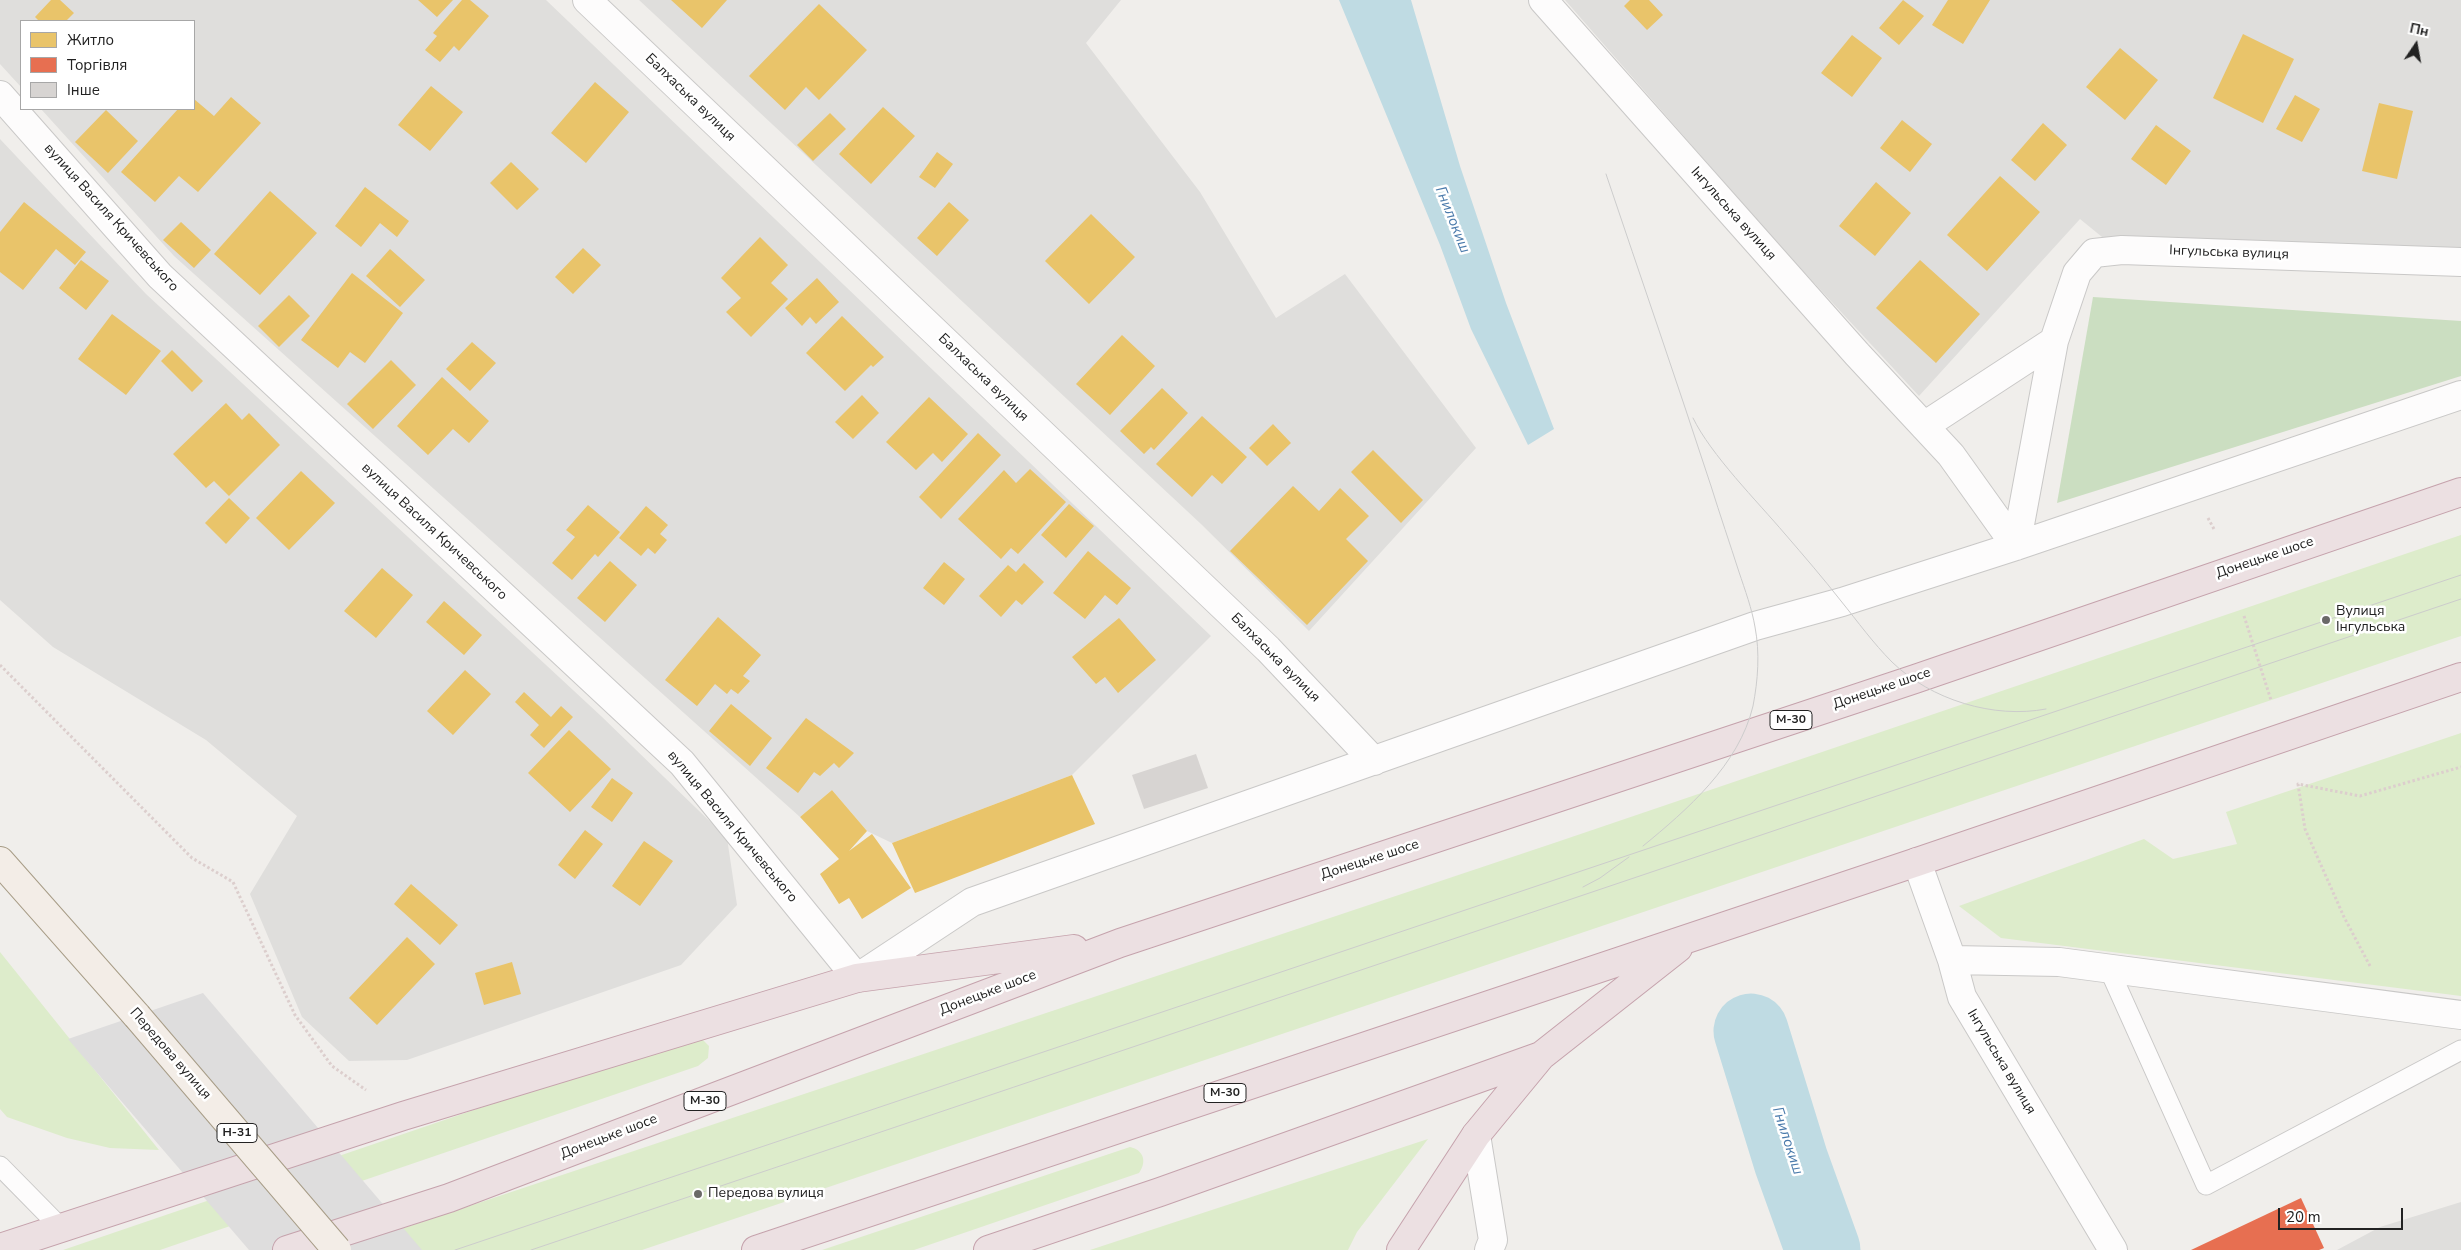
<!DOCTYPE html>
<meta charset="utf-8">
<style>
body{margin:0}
#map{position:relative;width:2461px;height:1250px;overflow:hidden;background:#f0eeeb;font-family:"Nunito Sans",sans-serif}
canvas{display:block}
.legend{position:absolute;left:20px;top:20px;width:175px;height:90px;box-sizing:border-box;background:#fff;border:1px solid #a7a7a7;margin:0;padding:6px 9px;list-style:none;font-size:15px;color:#222}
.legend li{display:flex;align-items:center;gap:10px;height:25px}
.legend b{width:25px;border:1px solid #a7a7a7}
.north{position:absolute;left:2391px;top:20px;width:50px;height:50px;-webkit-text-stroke:4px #fff;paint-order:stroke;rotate:12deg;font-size:14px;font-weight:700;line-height:20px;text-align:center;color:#222}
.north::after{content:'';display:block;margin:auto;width:18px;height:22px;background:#222;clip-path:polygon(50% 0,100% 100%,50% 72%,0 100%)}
.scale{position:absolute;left:2278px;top:1208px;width:125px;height:22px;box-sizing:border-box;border:2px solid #222;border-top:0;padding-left:6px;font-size:15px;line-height:18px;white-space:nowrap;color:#222;-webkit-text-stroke:4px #fff;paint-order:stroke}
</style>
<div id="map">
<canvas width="2461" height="1250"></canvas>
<ul class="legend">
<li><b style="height:14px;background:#e9c46a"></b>Житло</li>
<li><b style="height:14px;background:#e76f51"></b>Торгівля</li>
<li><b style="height:14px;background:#d7d4d2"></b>Інше</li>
</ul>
<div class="north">Пн</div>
<div class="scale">20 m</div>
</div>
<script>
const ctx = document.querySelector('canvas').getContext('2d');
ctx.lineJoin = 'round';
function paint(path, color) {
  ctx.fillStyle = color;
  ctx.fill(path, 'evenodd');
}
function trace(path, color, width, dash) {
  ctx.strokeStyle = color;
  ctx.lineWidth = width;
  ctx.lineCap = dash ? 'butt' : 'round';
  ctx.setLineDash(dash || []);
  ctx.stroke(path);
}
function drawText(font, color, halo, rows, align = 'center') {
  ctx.font = font + ' "Nunito Sans",sans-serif';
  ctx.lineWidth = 5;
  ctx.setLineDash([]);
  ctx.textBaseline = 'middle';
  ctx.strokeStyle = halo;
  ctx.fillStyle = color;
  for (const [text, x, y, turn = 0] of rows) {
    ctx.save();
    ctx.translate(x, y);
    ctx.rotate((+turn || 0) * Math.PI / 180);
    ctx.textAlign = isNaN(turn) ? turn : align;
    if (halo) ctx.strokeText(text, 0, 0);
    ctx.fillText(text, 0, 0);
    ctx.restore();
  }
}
paint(new Path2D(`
 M0 0H546L1211 636 1072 775 892 843 867 831 832 790 800 817 174 256 41 109H194V21H21V87L0 64Z
 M639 0H1121L1086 43 1200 192 1276 318 1345 274 1476 448 1309 631 1201 524Z
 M1565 0H2461V251L2107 241 2080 219 1919 396 1778 244Z
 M0 139 146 294 601 716 727 838 737 905 681 965 407 1060 349 1061 302 1017 250 894 297 816 206 740 53 647 0 600Z
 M2461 1202V1250H2337L2380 1227Z`), '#dfdedc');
paint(new Path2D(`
 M2461 535V636L642 1250H338L1557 842Z
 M2461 733V996L2001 938 1959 906 2144 839 2173 859 2237 844 2226 812Z
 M0 952 159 1150 110 1148 67 1138 7 1117 0 1109Z
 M688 1037H700L709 1046 708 1058 698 1066 160 1250H63Z
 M1428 1139 1357 1232 1348 1250H1090Z
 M1130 1147C1144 1150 1147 1162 1139 1173L914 1250H822Z`), '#ddeccb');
paint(new Path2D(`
 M2093 297 2461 321V376L2057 503Z`), '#cbdec1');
paint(new Path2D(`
 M1339 0H1411L1460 166 1506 303 1554 429 1528 445 1471 329 1440 245Z`), '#bfdbe3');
paint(new Path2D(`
 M203 993 422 1250H249L68 1039Z`), '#dedddd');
paint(new Path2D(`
 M51 0H60L74 13 66 21H39L35 17Z
 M418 0H453L437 17Z
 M462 0H470L489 16 459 51 454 46 440 62 425 50 437 36 433 33Z
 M671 0H727L702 28Z
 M1630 0H1649L1663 15 1647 30 1624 6Z
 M1903 0 1924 16 1899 45 1879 28Z
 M1948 0H1990L1963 44 1932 25Z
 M819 4 867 50 819 100 806 87 785 110 749 76Z
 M2243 34 2294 59 2263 123 2213 98Z
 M1852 35 1882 58 1852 97 1821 73Z
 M2120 48 2158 80 2125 120 2086 87Z
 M595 82 629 112 586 163 551 133Z
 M431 86 463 112 430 151 398 125Z
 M2295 95 2320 109 2302 142 2276 129Z
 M231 97 261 123 198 192 179 176 155 202 121 172 178 109H194V99L214 116Z
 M2379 103 2413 111 2397 179 2362 171Z
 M883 107 915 136 871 184 839 154Z
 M106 110 138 141 108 173 75 142Z
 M830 113 846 129 813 161 797 145Z
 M1902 120 1932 144 1910 172 1880 148Z
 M2043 123 2067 145 2035 181 2011 160Z
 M2156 125 2191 151 2166 185 2131 159Z
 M937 152 953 164 935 188 919 177Z
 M511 162 539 189 517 210 490 183Z
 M2000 176 2040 212 1987 271 1947 235Z
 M1876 182 1911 213 1875 256 1839 226Z
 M365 187 409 221 397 237 380 223 361 247 335 226Z
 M270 191 317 233 260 295 214 254Z
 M24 202 86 252 75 265 56 249 23 290 0 272V232Z
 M949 202 969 220 937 256 917 238Z
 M1091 214 1135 257 1089 304 1045 261Z
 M181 222 211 250 194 268 163 240Z
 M760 237 788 265 771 283 788 299 751 337 726 312 741 298 721 278Z
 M583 248 601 265 573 294 555 277Z
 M390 249 425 280 400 307 366 276Z
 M81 260 109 281 86 310 59 288Z
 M1920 260 1980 314 1936 363 1876 308Z
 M352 273 403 313 365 363 350 352 338 368 301 340Z
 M817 278 839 302 816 324 810 317 802 326 785 308Z
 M289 295 310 316 279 347 258 326Z
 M112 314 161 351 126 395 78 359Z
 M842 316 884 357 873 367 871 365 845 391 806 353Z
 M1122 335 1155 366 1110 415 1076 384Z
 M472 342 496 363 470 391 446 369Z
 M172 350 203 381 192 392 161 361Z
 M391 360 416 385 373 429 347 404Z
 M442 377 489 421 469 443 453 429 428 455 397 426Z
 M1162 388 1188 413 1154 450 1151 447 1144 454 1120 431Z
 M862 395 879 413 853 439 835 422Z
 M929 397 968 434 942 462 933 453 916 470 886 442Z
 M226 403 242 420 249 413 280 445 229 496 214 481 206 488 173 454Z
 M1202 416 1247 457 1222 484 1212 475 1192 497 1156 464Z
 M1273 424 1291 443 1267 466 1249 448Z
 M978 433 1001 455 941 519 919 497Z
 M1373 450 1423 500 1401 523 1351 472Z
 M1030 469 1066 502 1018 554 1011 548 1001 559 958 519 1004 470 1016 483Z
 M301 471 335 503 289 550 256 518Z
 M1293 486 1319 511 1340 488 1369 516 1346 539 1368 561 1307 625 1230 551Z
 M229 498 250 518 226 544 205 523Z
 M1069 504 1094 526 1066 558 1041 535Z
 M588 505 620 532 598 557 595 554 572 580 552 563 575 537 566 530Z
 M646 506 668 525 660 534 667 540 655 554 648 548 641 556 619 538Z
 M1088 551 1131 588 1117 605 1105 595 1085 619 1053 593Z
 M610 561 637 585 605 622 577 598Z
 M944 562 965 579 944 605 923 588Z
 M1024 563 1044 582 1022 605 1016 600 1001 617 979 596 1008 565 1016 572Z
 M382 568 413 595 376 638 344 611Z
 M444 601 482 635 464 655 426 622Z
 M718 617 761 655 743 676 750 681 738 694 731 689 727 694 715 684 697 706 665 680Z
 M1119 618 1156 660 1118 693 1105 677 1096 684 1072 657Z
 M465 670 491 694 453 735 427 711Z
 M524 692 551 717 561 706 573 717 544 748 530 735 539 725 515 702Z
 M731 704 772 738 750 766 709 731Z
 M806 718 854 753 839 768 834 763 820 776 814 772 798 793 766 768Z
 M569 730 611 769 570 812 528 773Z
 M1072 775 1095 824 915 893 892 843Z
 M612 778 633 793 612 822 591 807Z
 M832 790 867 831 849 851 872 834 911 888 862 919 849 898 839 904 820 874 839 859 800 817Z
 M585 830 603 844 575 879 558 865Z
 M644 841 673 861 640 906 612 886Z
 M411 884 458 925 440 945 394 904Z
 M407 937 435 964 377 1025 349 998Z
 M512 962 521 994 484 1005 475 973Z`), '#e9c46a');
paint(new Path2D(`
 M2301 1198 2324 1248 2319 1250H2191Z`), '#e76f51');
trace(new Path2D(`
 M1751 1031 1791 1161 1823 1250`), '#bfdbe3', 75);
paint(new Path2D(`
 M1196 754 1208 788 1144 809 1132 775Z`), '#d7d4d2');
const lane = new Path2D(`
 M2109 969 2206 1185 2461 1050
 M0 1166 61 1228`);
const street = new Path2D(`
 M587 0 1268 649 1374 761
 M1543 0 1857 354 1951 455 2016 546
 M0 95 160 276 682 763 857 978 972 902 1755 626 1842 602 2016 546 2461 395
 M1924 426 2054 341
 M2016 546 2054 341 2077 273 2094 253 2122 250 2461 262
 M1917 862 1952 960 1962 997 2113 1250
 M1952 960 2059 962 2461 1015
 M1476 1135 1493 1240 1489 1250`);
const primary = new Path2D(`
 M0 861 137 1016`);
const highway = new Path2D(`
 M0 1248 403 1116 857 978 1074 949
 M287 1250 449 1198 1120 943 1915 679 2461 492
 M756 1250 1917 862 2461 677
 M988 1250 1160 1192 1541 1056 1678 948
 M1401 1250 1476 1135 1541 1056`);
trace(lane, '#c9c8c7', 21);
trace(street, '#c9c8c7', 30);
trace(primary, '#a79c86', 30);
trace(highway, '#c5a2ac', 30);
trace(new Path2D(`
 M2208 518 2215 531
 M2244 616 2271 700
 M0 665 192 858 233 882 295 1015 332 1066 366 1090
 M2370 966 2344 917 2305 829 2298 784 2360 796 2461 767`), '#dccecd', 3, [2.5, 2.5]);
trace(lane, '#fdfcfc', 19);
trace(street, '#fdfcfc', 28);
trace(primary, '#f3ede7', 28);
trace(highway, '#ece0e2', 28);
trace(new Path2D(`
 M1606 174C1641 278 1677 382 1711 486 1720 515 1730 544 1739 572 1745 590 1752 609 1755 627 1760 653 1758 680 1753 706 1739 765 1687 810 1643 846
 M1693 418C1711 455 1757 501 1785 534 1804 556 1823 578 1841 601 1858 622 1873 643 1892 662 1931 700 1994 719 2046 709
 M1583 887 1600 878 1629 857
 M455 1250 2461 575
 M531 1250 2461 599`), '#ccc', 1);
const primaryBridge = new Path2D(`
 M137 1016 337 1250`);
trace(primaryBridge, '#a79c86', 30, []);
trace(primaryBridge, '#f3ede7', 28);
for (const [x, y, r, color] of [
 [2326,620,5,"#6a6968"],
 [698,1194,5,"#6a6968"]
]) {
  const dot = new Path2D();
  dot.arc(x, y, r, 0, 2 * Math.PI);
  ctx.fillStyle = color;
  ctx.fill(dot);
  trace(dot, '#fff', 2);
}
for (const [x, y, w] of [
 [1791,720,42],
 [1225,1093,42],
 [705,1101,42],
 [237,1133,40]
]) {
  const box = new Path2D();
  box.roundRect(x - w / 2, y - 9.5, w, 19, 4);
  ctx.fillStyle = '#fff';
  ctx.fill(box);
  trace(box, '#222', 1);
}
drawText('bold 12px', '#222', null, [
 ["М-30",1791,720],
 ["М-30",1225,1093],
 ["М-30",705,1101],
 ["Н-31",237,1133]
]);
drawText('14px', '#222', '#fff', [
 ["Балхаська вулиця",690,98,44],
 ["Інгульська вулиця",1733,214,48],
 ["вулиця Василя Кричевського",111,218,48],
 ["Інгульська вулиця",2229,253,2],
 ["Балхаська вулиця",983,378,44],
 ["вулиця Василя Кричевського",434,532,43],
 ["Донецьке шосе",2265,558,-19],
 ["Балхаська вулиця",1275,658,45],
 ["Донецьке шосе",1882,689,-19],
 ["вулиця Василя Кричевського",732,827,50],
 ["Донецьке шосе",1370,860,-18],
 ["Донецьке шосе",988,993,-21],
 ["Передова вулиця",170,1054,49],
 ["Інгульська вулиця",2001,1062,59],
 ["Донецьке шосе",609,1137,-21]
]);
drawText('14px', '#222', '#fff', [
 ["Вулиця",2336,612],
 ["Інгульська",2336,628],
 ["Передова вулиця",708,1194]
], 'left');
drawText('italic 15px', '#4a7aab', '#fff', [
 ["Гнилокиш",1452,220,68],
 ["Гнилокиш",1787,1141,72]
]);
</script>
